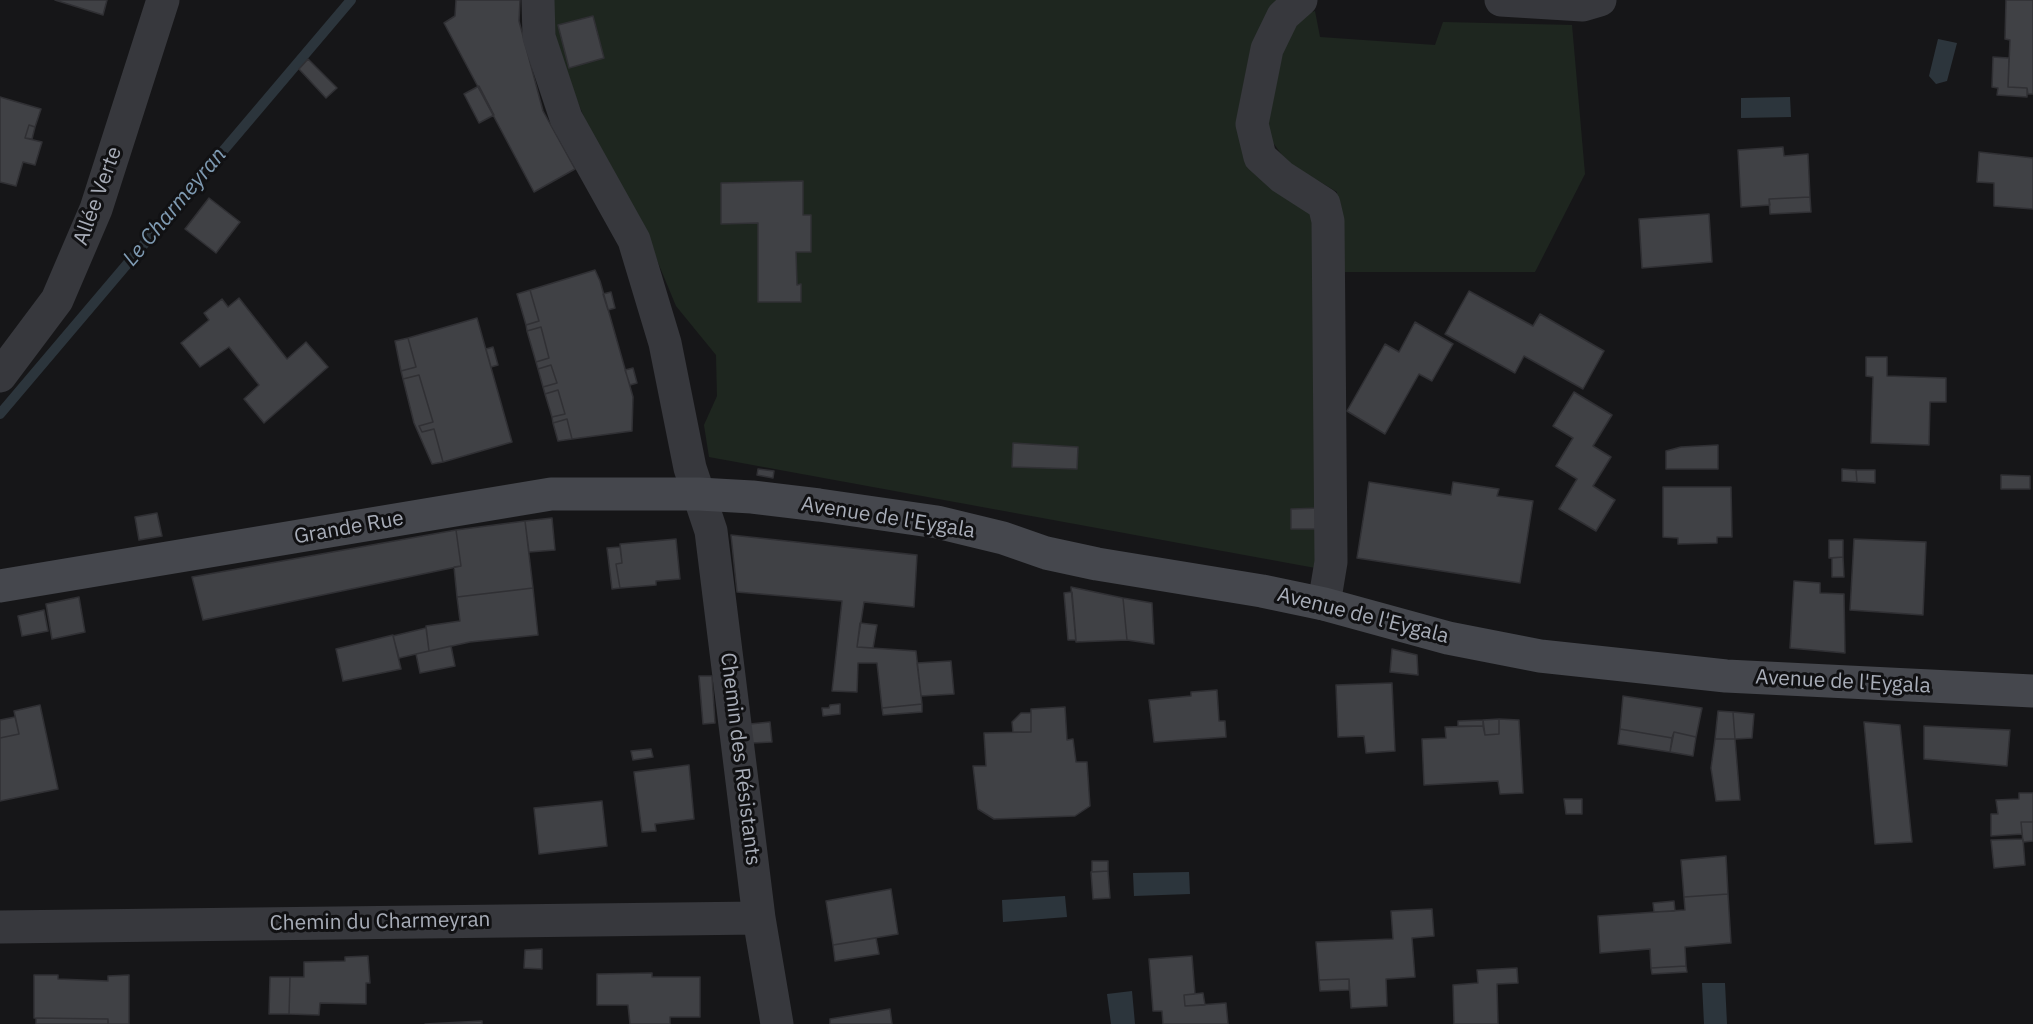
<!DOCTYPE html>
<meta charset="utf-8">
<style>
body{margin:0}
canvas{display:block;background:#161618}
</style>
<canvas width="2033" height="1024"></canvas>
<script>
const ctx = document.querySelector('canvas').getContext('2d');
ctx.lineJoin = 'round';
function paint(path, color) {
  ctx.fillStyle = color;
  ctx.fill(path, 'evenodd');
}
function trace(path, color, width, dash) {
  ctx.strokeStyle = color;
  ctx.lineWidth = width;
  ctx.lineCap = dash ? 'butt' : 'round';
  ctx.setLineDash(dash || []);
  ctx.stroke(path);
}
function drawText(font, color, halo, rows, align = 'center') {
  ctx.font = font + ' "IBM Plex Sans",sans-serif';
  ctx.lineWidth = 6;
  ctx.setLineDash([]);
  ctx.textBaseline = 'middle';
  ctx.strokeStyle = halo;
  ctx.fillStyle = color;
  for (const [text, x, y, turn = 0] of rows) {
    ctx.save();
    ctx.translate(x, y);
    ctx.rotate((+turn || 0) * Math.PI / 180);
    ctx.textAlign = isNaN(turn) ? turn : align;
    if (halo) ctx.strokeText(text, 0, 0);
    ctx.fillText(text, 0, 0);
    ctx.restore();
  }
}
paint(new Path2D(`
 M554 0H1282L1245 123 1320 218 1321 569 709 457 704 425 717 396 716 355 676 306 647 236 586 122 562 64 553 28Z
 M1315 11 1320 37 1435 45 1443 22 1572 25 1585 174 1535 272H1337V192L1287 162 1266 133 1271 53 1291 18Z`), '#1e261f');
paint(new Path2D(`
 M1938 39 1957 43 1947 81 1936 84 1929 76Z
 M1790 97 1791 117 1741 118V98Z
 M1189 872 1190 894 1134 896 1133 873Z
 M1065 896 1067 917 1003 922 1002 900Z
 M1702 983H1725L1727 1024H1704Z
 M1132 991 1135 1024H1111L1107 994Z`), '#2c353c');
trace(new Path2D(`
 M0 414 351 0`), '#2c353c', 10);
const building = new Path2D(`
 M55 0H107L103 15Z
 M456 0H520L519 21 543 111 575 169 534 192 444 23 455 16Z
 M2006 0H2033V94H2028L2027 88 2008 87 2010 40 2005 39Z
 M593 16 604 58 569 68 558 25Z
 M1993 57 2009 58 2008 87 2027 88V97L1997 95 1998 88 1992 87Z
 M308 59 337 88 326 98 299 69Z
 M479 86 494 115 479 123 464 94Z
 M0 97 41 109 35 127 29 125 25 138 42 142 35 165 23 162 16 186 0 182Z
 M29 125 35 127 32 139 25 138Z
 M1783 147 1784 156 1808 154 1810 197 1769 199 1770 205 1741 207 1738 150Z
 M1979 152 2033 158V209L1994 206V183L1977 182Z
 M803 181V215H811V252H796L797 285 801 284V302H758V223L721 224V183Z
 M1810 197 1811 212 1770 214 1769 199Z
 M209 198 240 222 216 253 185 229Z
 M1709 214 1712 262 1642 268 1639 219Z
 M595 270 600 281 633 397 632 431 572 439 567 419 553 423 552 417 565 414 558 390 545 394 543 387 557 383 551 365 538 369 536 362 549 358 541 327 527 331 526 325 539 321 530 290Z
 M530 290 539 321 526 325 517 294Z
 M1469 291 1533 326 1540 314 1604 351 1583 389 1524 356 1515 373 1445 334Z
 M611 292 615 308 608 310 603 294Z
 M239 298 287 359 306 342 328 367 264 423 244 399 259 385 229 347 200 367 181 343 209 320 204 313 222 299 228 307Z
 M477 318 512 442 443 462 434 429 422 432 419 426 433 422 419 375 403 379 401 371 416 367 408 338Z
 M1415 322 1453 344 1432 381 1419 374 1385 434 1347 411 1385 344 1399 352Z
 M541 327 549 358 536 362 527 331Z
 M408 338 416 367 401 371 395 341Z
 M493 347 498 365 491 367 486 349Z
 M1866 357H1887V376L1946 378V402H1930L1929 445 1871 443 1873 377 1866 376Z
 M551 365 557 383 543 387 538 369Z
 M633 368 637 383 630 385 625 370Z
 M419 375 433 422 419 426 422 432 434 429 443 462 432 464 414 423 403 379Z
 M558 390 565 414 552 417 545 394Z
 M1574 392 1612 415 1593 446 1611 457 1593 486 1615 500 1596 531 1559 509 1577 479 1556 466 1573 438 1553 426Z
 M567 419 572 439 558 441 553 423Z
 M1013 443 1078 447 1077 469 1012 467Z
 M1718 445V469H1666V451L1681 447Z
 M758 469 774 471 773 478 757 475Z
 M1842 469 1856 470 1857 482 1842 481Z
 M1856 470H1875V483L1857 482Z
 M2001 475 2030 476V489H2001Z
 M1369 482 1451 495 1453 482 1499 489 1497 496 1533 501 1520 583 1357 558Z
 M1663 487H1731L1732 537H1717V543L1678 544V538L1663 537Z
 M1320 508V529H1291V509Z
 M157 513 162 536 139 540 135 517Z
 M552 518 555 550 529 552 525 521Z
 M525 521 533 588 457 597 454 567 461 566 456 530Z
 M456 530 461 566 203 620 192 577Z
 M731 535 917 555 914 607 864 602 857 647 916 651 922 704 882 708 877 663H858L857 692 832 691 842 601 737 592Z
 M676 539 680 579 656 581V585L620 588 616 564 622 563 620 544Z
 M1854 539 1926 542 1923 615 1850 610Z
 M1829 540H1843V557L1829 558Z
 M620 547 622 563 616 564 620 588 612 589 607 548Z
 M1843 557 1844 577H1832V558Z
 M1794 581 1820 583V593L1844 594 1845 653 1790 648Z
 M1071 587 1123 598 1127 640 1076 642Z
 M533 588 538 635 470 642 429 651 426 626 460 621 457 597Z
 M1072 592 1076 640H1068L1064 593Z
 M79 597 85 632 52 639 46 604Z
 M1123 598 1152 603 1154 644 1127 640Z
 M44 610 48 631 22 636 18 616Z
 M860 623 877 625 873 648 857 647Z
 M426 628 429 651 399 658 393 636Z
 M393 635 401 669 343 681 336 649Z
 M451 646 455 666 420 673 416 654Z
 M1392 649 1417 655 1418 675 1390 672Z
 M951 661 954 694 921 696 917 663Z
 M699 676H712L715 723 703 724Z
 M1392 683 1395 751 1366 753 1364 736 1338 737 1336 685Z
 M1217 690 1219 721H1225L1226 737 1154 742 1149 700 1191 696V692Z
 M1623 696 1702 708 1696 737 1674 732 1672 738 1620 729Z
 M840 704V714L823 716 822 708H829L830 705Z
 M922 704V712L883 715 882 708Z
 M40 705 58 789 0 801V738L19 734 14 711Z
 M1065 707 1067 740 1073 739 1076 762H1087L1090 806 1075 816 994 819 978 809 973 766H986L984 733 1031 732V709Z
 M1718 711 1733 712 1735 739H1715Z
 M1733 712 1754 714 1752 738 1735 739Z
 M1021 713H1031V732H1013L1012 722Z
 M15 717 19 734 0 738V720Z
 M1499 719V734L1485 735 1483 720Z
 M1499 719 1519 720 1523 793 1500 794 1498 781 1424 785 1422 739 1446 738 1445 727 1483 726 1485 735 1499 734Z
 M1483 720V726H1458V721Z
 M770 722 772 742 752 743 750 724Z
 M1864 722 1900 725 1912 842 1875 844Z
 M1924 726 2010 730 2007 766 1924 759Z
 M1620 729 1672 738 1670 752 1618 744Z
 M1674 732 1696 737 1693 756 1670 752Z
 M1715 739H1735L1740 800 1716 801 1711 768Z
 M651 749 653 757 633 760 631 751Z
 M689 765 694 819 655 824 656 831 642 832 634 772Z
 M2019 793H2033V822H2021L2022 834 1991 836V814H1998L1996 800 2019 799Z
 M1564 799H1582V814H1566Z
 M602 801 607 846 539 854 534 808Z
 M2021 822H2033V841L2023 842Z
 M2023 839 2025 865 1994 868 1991 840Z
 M1726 856 1728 894 1684 897 1681 860Z
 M1092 861H1108V871L1092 872Z
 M1108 871 1110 898 1093 899 1091 872Z
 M891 889 898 934 833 945 826 901Z
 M1728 894 1731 943 1685 947 1686 966 1651 968 1650 949 1600 953 1598 916 1685 910 1684 897Z
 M1674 901 1675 911 1654 912 1653 903Z
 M1432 909 1434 936 1412 938 1415 977 1386 979 1387 1006 1351 1008 1349 979 1319 980 1316 942 1393 939 1391 911Z
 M876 938 879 954 835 961 833 945Z
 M542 949V969L524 968 525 950Z
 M368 956 370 983H366V1004L320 1003 319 1015 289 1014 290 977H304V962L345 961V957Z
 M1192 956 1195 994 1184 995 1185 1006 1226 1003 1228 1024H1163L1162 1011H1153L1149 959Z
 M1686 966 1687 972 1652 974 1651 968Z
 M1517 968 1518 983 1497 984 1498 1024H1454L1453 985 1478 983 1477 970Z
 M652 973V977H700V1017H670V1024H630L628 1005H597V974Z
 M34 975H58V979L108 981V976L129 975V1024H108V1019L34 1018Z
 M270 977H290L289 1014H269Z
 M1349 979V990L1320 991 1319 980Z
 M1203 993 1205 1005 1185 1006 1184 995Z
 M890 1009 892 1024H830V1019Z
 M36 1018 108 1019V1024H36Z
 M482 1021V1024H425Z`);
paint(building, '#404145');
trace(building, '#303034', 1.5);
trace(new Path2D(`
 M538 0 539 37 566 118 634 240 665 343 690 468 711 531 759 918 777 1024
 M1301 0 1283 16 1267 49 1252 124 1260 157 1282 177 1324 204 1328 221 1331 562 1324 604
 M1501 0 1583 5 1600 0
 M0 376 57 300 96 209 163 0
 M0 927 759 918`), '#37383d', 33);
trace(new Path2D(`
 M0 586 551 494H699L752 497 819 505 937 522 1003 538 1046 553 1097 564 1262 591 1324 604 1448 638 1540 656 1726 676 2033 691`), '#45474d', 33);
drawText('21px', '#a8adb8', '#111113', [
 ["Allée Verte",98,196,-70],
 ["Avenue de l'Eygala",888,518,9],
 ["Grande Rue",349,528,-10],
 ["Avenue de l'Eygala",1363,616,14],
 ["Avenue de l'Eygala",1843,682,3],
 ["Chemin des Résistants",740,759,83],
 ["Chemin du Charmeyran",380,922,-1]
]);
drawText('italic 22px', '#7f9bb3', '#111113', [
 ["Le Charmeyran",175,207,-50]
]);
</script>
